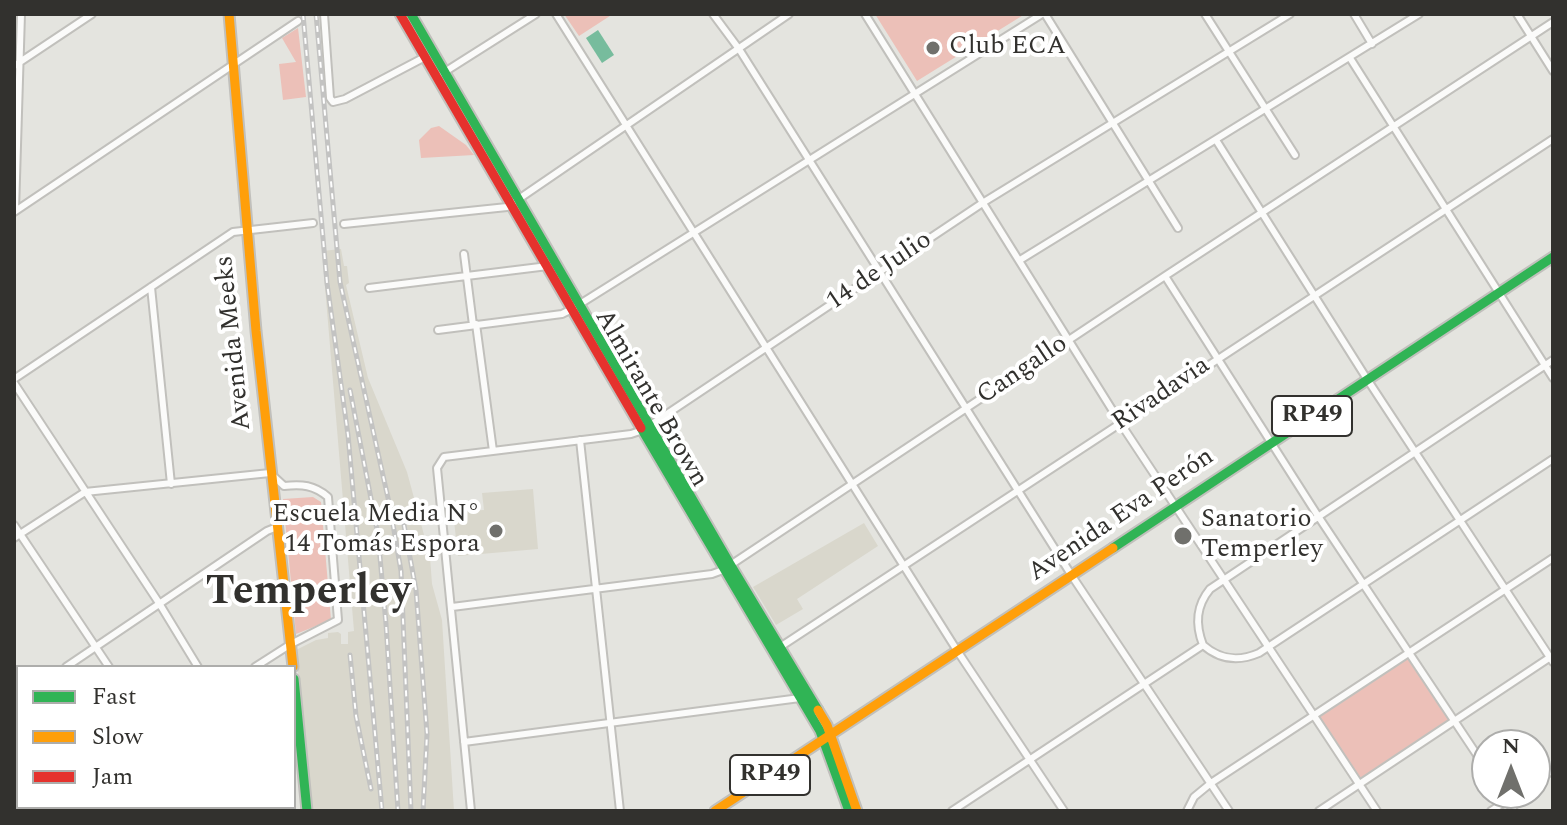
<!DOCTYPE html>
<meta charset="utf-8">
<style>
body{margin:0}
#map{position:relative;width:1567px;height:825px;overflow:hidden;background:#e4e4df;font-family:Spectral,serif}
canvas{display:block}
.frame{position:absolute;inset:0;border:16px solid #32312e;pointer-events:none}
.legend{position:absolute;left:16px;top:665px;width:280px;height:144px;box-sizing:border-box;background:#fff;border:2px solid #adadab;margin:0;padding:10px 14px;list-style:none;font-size:24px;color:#32312e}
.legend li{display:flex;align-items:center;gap:16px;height:40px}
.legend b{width:40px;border:2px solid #adadab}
.north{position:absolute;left:1471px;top:729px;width:80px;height:80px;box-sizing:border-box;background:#fff;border:2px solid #adadab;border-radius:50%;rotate:0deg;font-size:22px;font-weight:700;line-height:32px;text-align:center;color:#32312e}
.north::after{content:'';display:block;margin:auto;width:28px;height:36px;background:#70706c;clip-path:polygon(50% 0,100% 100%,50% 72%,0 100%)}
</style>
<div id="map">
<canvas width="1567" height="825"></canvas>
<div class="frame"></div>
<ul class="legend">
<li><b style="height:10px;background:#30b455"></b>Fast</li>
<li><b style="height:10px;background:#ff9f0a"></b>Slow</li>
<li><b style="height:10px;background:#e5322d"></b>Jam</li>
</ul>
<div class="north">N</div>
</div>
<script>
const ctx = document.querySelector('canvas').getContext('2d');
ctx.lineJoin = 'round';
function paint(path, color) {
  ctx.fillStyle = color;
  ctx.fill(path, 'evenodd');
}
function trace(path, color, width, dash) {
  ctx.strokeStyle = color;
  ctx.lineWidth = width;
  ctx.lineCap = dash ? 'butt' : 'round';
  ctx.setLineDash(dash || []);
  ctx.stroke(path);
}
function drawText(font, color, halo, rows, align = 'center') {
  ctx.font = font + ' Spectral,serif';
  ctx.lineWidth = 8;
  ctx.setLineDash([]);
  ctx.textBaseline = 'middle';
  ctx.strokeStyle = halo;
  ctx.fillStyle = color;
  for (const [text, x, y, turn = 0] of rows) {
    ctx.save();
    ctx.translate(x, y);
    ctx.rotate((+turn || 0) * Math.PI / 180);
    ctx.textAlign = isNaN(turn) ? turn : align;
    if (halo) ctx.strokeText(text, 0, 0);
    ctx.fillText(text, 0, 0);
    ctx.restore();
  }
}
paint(new Path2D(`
 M341 249 344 266H347L349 283 346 285 368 378 407 472 430 557 432 584 442 620 454 811H311L296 650 316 640 328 638V633L338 632 341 634V644H348V632L354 631 322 251Z
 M533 489 538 549 458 556 453 512 484 510 482 493Z
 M864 523 878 546 797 599 803 609 776 625 753 587Z`), '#d9d7cc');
paint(new Path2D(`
 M564 14H613L579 36Z
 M875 14H1025L917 81Z
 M298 28 306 97 283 100 279 64 296 62 282 38Z
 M439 126 466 145 474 155 421 158 419 140 431 128Z
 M313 497 321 502 331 620 296 634 283 499Z
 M1409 652 1455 720 1359 783 1314 715Z`), '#ecc0b8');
paint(new Path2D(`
 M598 30 614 55 602 63 586 38Z`), '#77bc9d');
const street = new Path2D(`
 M324 14 330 98 333 102 345 99 425 57
 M556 14 958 652 1064 811
 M713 14 739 49 1072 576 1229 811
 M865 14 1121 424 1377 811
 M1045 14 1178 228
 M1205 14 1295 155
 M1354 14 1372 44
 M1517 14 1553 71
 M1350 58 1553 378
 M14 66 92 14
 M443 73 536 14
 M1216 140 1367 379 1553 662
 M15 211 21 14
 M14 212 298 21
 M344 224 507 207 789 14
 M464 254 473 325
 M1020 260 1419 14
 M1165 276 1318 516 1487 770
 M151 287 171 484
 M369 288 548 266
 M476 324 493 451
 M438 330 562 314 572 309 1042 14
 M14 379 233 232 313 223
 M14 383 159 603 198 667
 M580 440 620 811
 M14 525 109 667
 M14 538 85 492 270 473 284 486C302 484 314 485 328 497L338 620 291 644 255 667
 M452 607 712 574 723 570 1165 276 1553 22
 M1203 645C1195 624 1196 606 1210 589L1553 360
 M1203 645C1220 660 1238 662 1259 653L1553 459
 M777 649 1553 139
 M66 667 267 531 277 527
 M14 701 18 698
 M464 742 800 698
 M14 766 18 772
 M1535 782 1553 770
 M1502 793 1514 811
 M202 807 204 811
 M243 807V811
 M35 811 41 807
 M471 811 437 468 444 457 631 434 643 430 984 202 1290 14
 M952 811 1203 645
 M1187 811 1194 797 1211 783 1553 558
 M1319 811 1552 656
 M1491 811 1519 793`);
const fast = new Path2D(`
 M411 14 730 564 818 710
 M641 428 820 731 849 811
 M1113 548 1553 257
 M294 679 307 811`);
const slow = new Path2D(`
 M229 14 256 331 293 667
 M818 710 827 725 857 811
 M715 811 1113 548`);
const jam = new Path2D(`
 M400 14 641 428`);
trace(street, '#c1c0bc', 10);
trace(fast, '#c1c0bc', 13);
trace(slow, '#c1c0bc', 13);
trace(jam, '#c1c0bc', 13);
trace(street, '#fbfbfa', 6);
trace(fast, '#30b455', 9);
trace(slow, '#ff9f0a', 9);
trace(jam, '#e5322d', 9);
const rail = new Path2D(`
 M303 14 327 283 348 435 382 811
 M316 14 340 282 390 507 401 571 411 811
 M350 390 378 535 386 624 398 811
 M404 525 416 590 427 734 423 811
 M350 655 356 716 371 789`);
trace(rail, '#c3c3c2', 5);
trace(rail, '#fff', 2, [6]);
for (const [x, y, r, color] of [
 [933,48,8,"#70706c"],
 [496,531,8,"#70706c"],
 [1183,536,10,"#70706c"]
]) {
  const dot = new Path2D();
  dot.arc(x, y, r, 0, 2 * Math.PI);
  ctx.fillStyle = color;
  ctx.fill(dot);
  trace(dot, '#fff', 3);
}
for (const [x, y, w] of [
 [1312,416,80],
 [770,775,80]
]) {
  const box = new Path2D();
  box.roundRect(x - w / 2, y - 20, w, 40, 6);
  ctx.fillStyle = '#fff';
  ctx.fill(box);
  trace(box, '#32312e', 2);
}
drawText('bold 24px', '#32312e', null, [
 ["RP49",1312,416],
 ["RP49",770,775]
]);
drawText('26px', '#32312e', '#fff', [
 ["Club ECA",949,48],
 ["Escuela Media N°",480,516,"right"],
 ["14 Tomás Espora",480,546,"right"],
 ["Sanatorio",1201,521],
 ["Temperley",1201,551]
], 'left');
drawText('26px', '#32312e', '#fff', [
 ["14 de Julio",880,272,-34],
 ["Avenida Meeks",235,343,-96],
 ["Cangallo",1023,371,-34],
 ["Rivadavia",1162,395,-34],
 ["Almirante Brown",650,399,60],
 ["Avenida Eva Perón",1122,516,-34]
]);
drawText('bold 42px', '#32312e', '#fff', [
 ["Temperley",308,595]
]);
</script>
